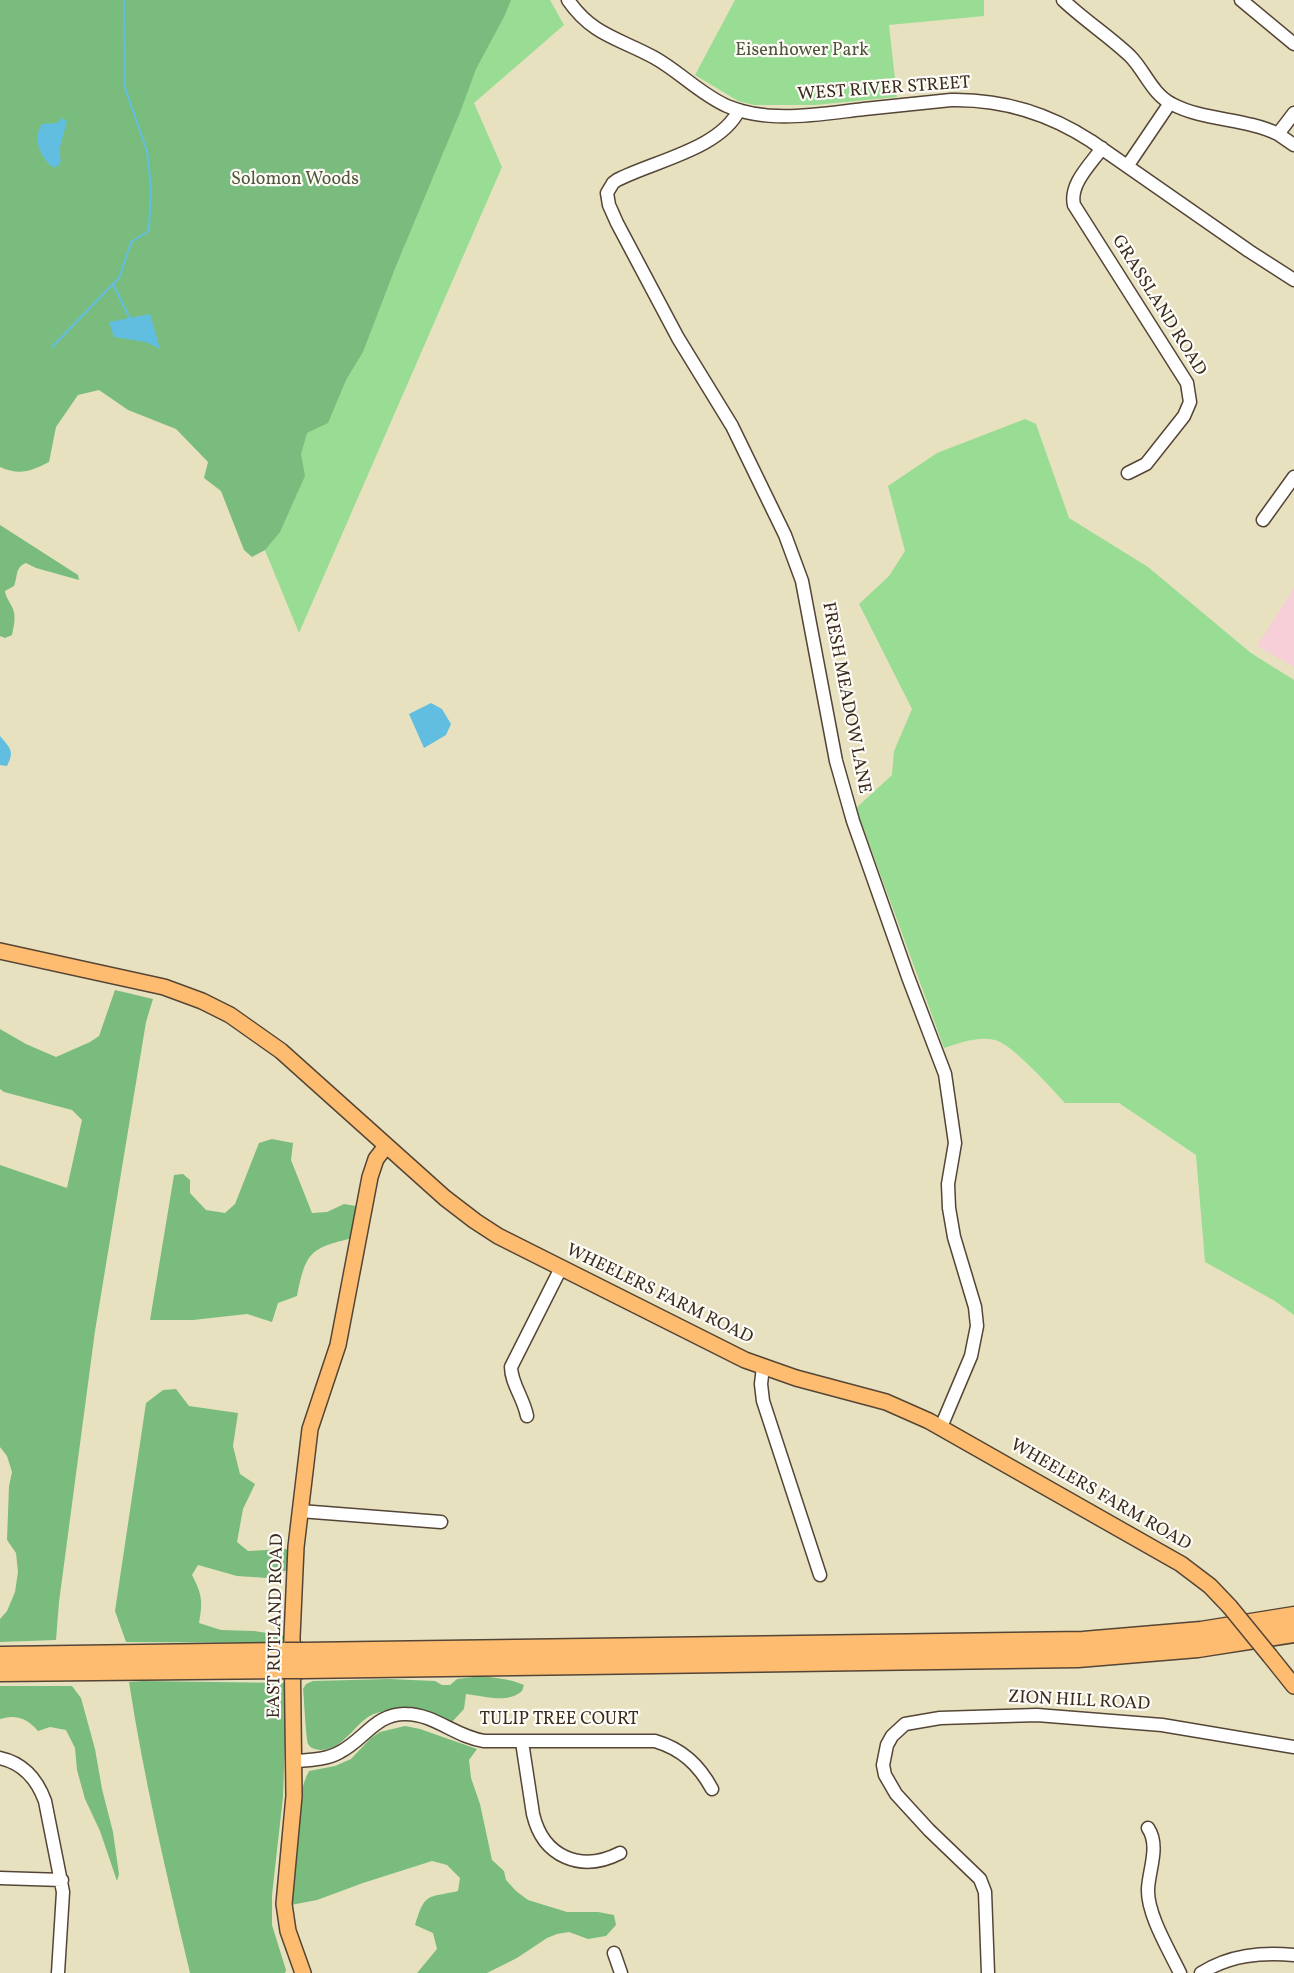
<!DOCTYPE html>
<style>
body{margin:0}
canvas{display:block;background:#e8e1bf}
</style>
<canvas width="1294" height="1973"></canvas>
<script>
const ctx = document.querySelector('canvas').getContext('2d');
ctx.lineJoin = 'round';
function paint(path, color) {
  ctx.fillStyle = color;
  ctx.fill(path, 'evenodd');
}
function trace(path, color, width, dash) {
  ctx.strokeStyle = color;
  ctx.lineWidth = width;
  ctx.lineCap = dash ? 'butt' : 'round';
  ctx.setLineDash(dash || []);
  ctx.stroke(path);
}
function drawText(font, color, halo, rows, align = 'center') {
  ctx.font = font + ' Vollkorn,serif';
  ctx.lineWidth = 4.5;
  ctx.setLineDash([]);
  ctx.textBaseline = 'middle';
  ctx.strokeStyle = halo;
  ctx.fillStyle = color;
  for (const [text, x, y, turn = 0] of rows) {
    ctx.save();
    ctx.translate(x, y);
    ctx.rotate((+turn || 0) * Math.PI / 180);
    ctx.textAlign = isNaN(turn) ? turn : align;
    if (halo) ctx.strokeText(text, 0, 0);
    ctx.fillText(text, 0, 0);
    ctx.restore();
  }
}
paint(new Path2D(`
 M1294 588V667L1257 646Z`), '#f6cfd8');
paint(new Path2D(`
 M0 0H550L564 25 474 103 502 167 299 633 257 531Z
 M735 0H984V16L889 25 897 97 815 105H754L738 101 695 75Z
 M1025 419 1036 424 1069 518 1148 567 1251 653 1294 680V1315L1275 1301 1205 1262 1196 1155 1119 1103H1065C1052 1089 1012 1044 995 1040 977 1036 961 1043 944 1048L856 808 892 775 894 751 912 709 859 604 889 576 905 551 888 486 937 453Z`), '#99dd95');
paint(new Path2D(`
 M0 0H511L504 17 476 69 461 110 396 266 363 352 346 380 328 423 307 433 301 454 305 476 280 532 265 550 252 557 244 550 221 491 204 478 208 462 176 429 128 410 99 390 78 395 56 427 49 462C31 471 20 476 0 467Z
 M0 525 78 575 79 580 36 568 26 563C15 567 18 576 14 586L5 591C6 597 8 599 11 605 17 614 14 625 12 635L5 638 0 636Z
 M115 990 153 999 146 1022 95 1331 59 1602 56 1640 0 1642V1619L7 1611 15 1592 18 1572 16 1553 7 1540 9 1486 12 1472 7 1456 0 1447V1165L67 1188 82 1120 72 1110 4 1092 0 1089V1029L26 1044 56 1057 90 1042 99 1036Z
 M272 1139 293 1143 291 1160 312 1213 327 1212 344 1204 356 1206 353 1238C310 1248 306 1252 297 1296L278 1303 272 1322 247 1314 193 1320H150L174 1175 183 1174 190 1180V1193L206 1210 225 1213 235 1204 259 1143Z
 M176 1389 189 1406 238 1413 233 1446 240 1474 255 1484 243 1509 237 1542 248 1551 286 1549 290 1554V1569L268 1578 237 1576 198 1565 192 1575C202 1594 203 1602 199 1623L221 1630 254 1631 287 1636V1643L126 1642 115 1611 146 1403 163 1390Z
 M482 1676C497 1678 510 1679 524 1685L522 1691C507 1704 484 1696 466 1694L464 1709 451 1723C426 1712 413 1705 385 1711 380 1712 372 1714 368 1717 352 1728 341 1751 319 1750 315 1749 310 1748 308 1744 306 1740 304 1697 303 1689L306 1684 313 1681 389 1679 435 1681 442 1685H450L457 1679Z
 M143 1681 287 1683 283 1797 272 1895V1925L286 1970 285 1973H190C167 1877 144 1780 129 1682Z
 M0 1686H72L81 1698 95 1749 102 1789 113 1832 119 1874 117 1881 100 1831 85 1799 77 1770 75 1748 66 1730 50 1727 38 1731C27 1718 16 1714 0 1719Z
 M405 1726 420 1729 477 1749 469 1760 471 1778 480 1804 492 1860 504 1871 506 1880 516 1891 528 1900 567 1912H598L614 1915 616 1925 606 1936 588 1939 569 1932 557 1934 547 1938 517 1958 487 1973H417L437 1949 433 1933 415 1925C425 1892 427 1898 458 1891L460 1878 447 1865 432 1861 363 1883 317 1900 291 1905C294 1872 294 1797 309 1771L335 1766 351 1759 371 1738 380 1732Z`), '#7abc7e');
paint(new Path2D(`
 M62 118 67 121 59 151 61 161 57 167H53C40 158 32 138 42 124L57 123Z
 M150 314 160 349 146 342 114 337 109 322Z
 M431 703 442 709 451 724 446 735 424 748 409 714Z
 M0 736C10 748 15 751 7 766L0 765Z`), '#62bee0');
trace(new Path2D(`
 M113 284 130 319
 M52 347 119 278 131 242 149 231 151 187 147 151 125 88 124 0`), '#62bee0', 2);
const minor = new Path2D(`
 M568 0C593 36 619 38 655 58 680 72 700 94 727 106 769 124 820 114 864 109 893 106 922 103 951 100 1001 99 1048 113 1091 141L1249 251 1294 280
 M1063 0C1084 20 1109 36 1130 56 1145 71 1152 94 1172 104 1204 121 1245 118 1278 134L1294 113
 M1241 0 1294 44
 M739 110C720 149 654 161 617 180L613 183 607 193 609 205 617 223 678 338 732 426 785 535 802 581 836 761 853 821 908 977 945 1074 955 1143 948 1184 949 1208 954 1237 975 1307 977 1326 971 1356 941 1427
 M1278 134 1294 145
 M1102 148C1091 164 1069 184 1074 205L1187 383 1190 402 1184 416 1146 464 1128 473
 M1128 165 1170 103
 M1263 520 1294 477
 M763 1367 761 1384 763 1401 820 1575
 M527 1416C524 1399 511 1383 511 1367L561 1268
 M300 1511 441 1522
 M522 1742 533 1814C543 1857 581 1873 620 1853
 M0 1758C23 1763 37 1779 45 1801L63 1892 58 1973
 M295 1761C310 1760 326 1760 340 1752 364 1740 376 1713 406 1714 434 1714 456 1737 484 1741H655C682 1749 699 1765 712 1789
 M1148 1828C1160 1846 1149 1869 1148 1889 1147 1914 1169 1950 1180 1973
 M0 1878 62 1880
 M614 1953 621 1973
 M988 1973 985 1892 980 1879 929 1830 896 1794 885 1775 883 1765 887 1745 892 1736 905 1724 940 1718 1037 1715 1162 1725 1294 1747
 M1201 1973C1230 1955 1261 1952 1294 1955`);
const major = new Path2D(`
 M0 951 164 987 202 1001 230 1015 281 1051 445 1198 475 1221 498 1236 745 1360 796 1378 886 1402 929 1421 1181 1564 1210 1586 1230 1607
 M1270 1656 1294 1686
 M303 1973 288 1931 284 1904 294 1796 292 1637 296 1547 310 1429 338 1345 370 1177 376 1159 386 1146`);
const highway = new Path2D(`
 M303 1652 1083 1641 1201 1631 1294 1616
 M0 1656 285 1652
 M303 1669 1078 1658 1198 1648 1294 1633
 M0 1672 285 1669`);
trace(minor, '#554536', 15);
trace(major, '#554536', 18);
trace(highway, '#554536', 21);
trace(minor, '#fff', 12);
trace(major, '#fdbc6f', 15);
trace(highway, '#fdbc6f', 18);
const majorBridge = new Path2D(`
 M1230 1607 1270 1656`);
const highwayBridge = new Path2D(`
 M285 1652H303
 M285 1669H303`);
trace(majorBridge, '#554536', 18, []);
trace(highwayBridge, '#554536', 21, []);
trace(majorBridge, '#fdbc6f', 15);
trace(highwayBridge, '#fdbc6f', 18);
drawText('18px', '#52573c', '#fdfcf7', [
 ["Eisenhower Park",802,52],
 ["Solomon Woods",295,181]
]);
drawText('18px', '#3b2a1e', '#fdfcf7', [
 ["WEST RIVER STREET",884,90,-4],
 ["GRASSLAND ROAD",1158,306,58],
 ["FRESH MEADOW LANE",845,698,79],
 ["WHEELERS FARM ROAD",659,1295,26],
 ["WHEELERS FARM ROAD",1100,1496,30],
 ["EAST RUTLAND ROAD",277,1626,-89],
 ["ZION HILL ROAD",1079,1702,3],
 ["TULIP TREE COURT",559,1721]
]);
</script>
